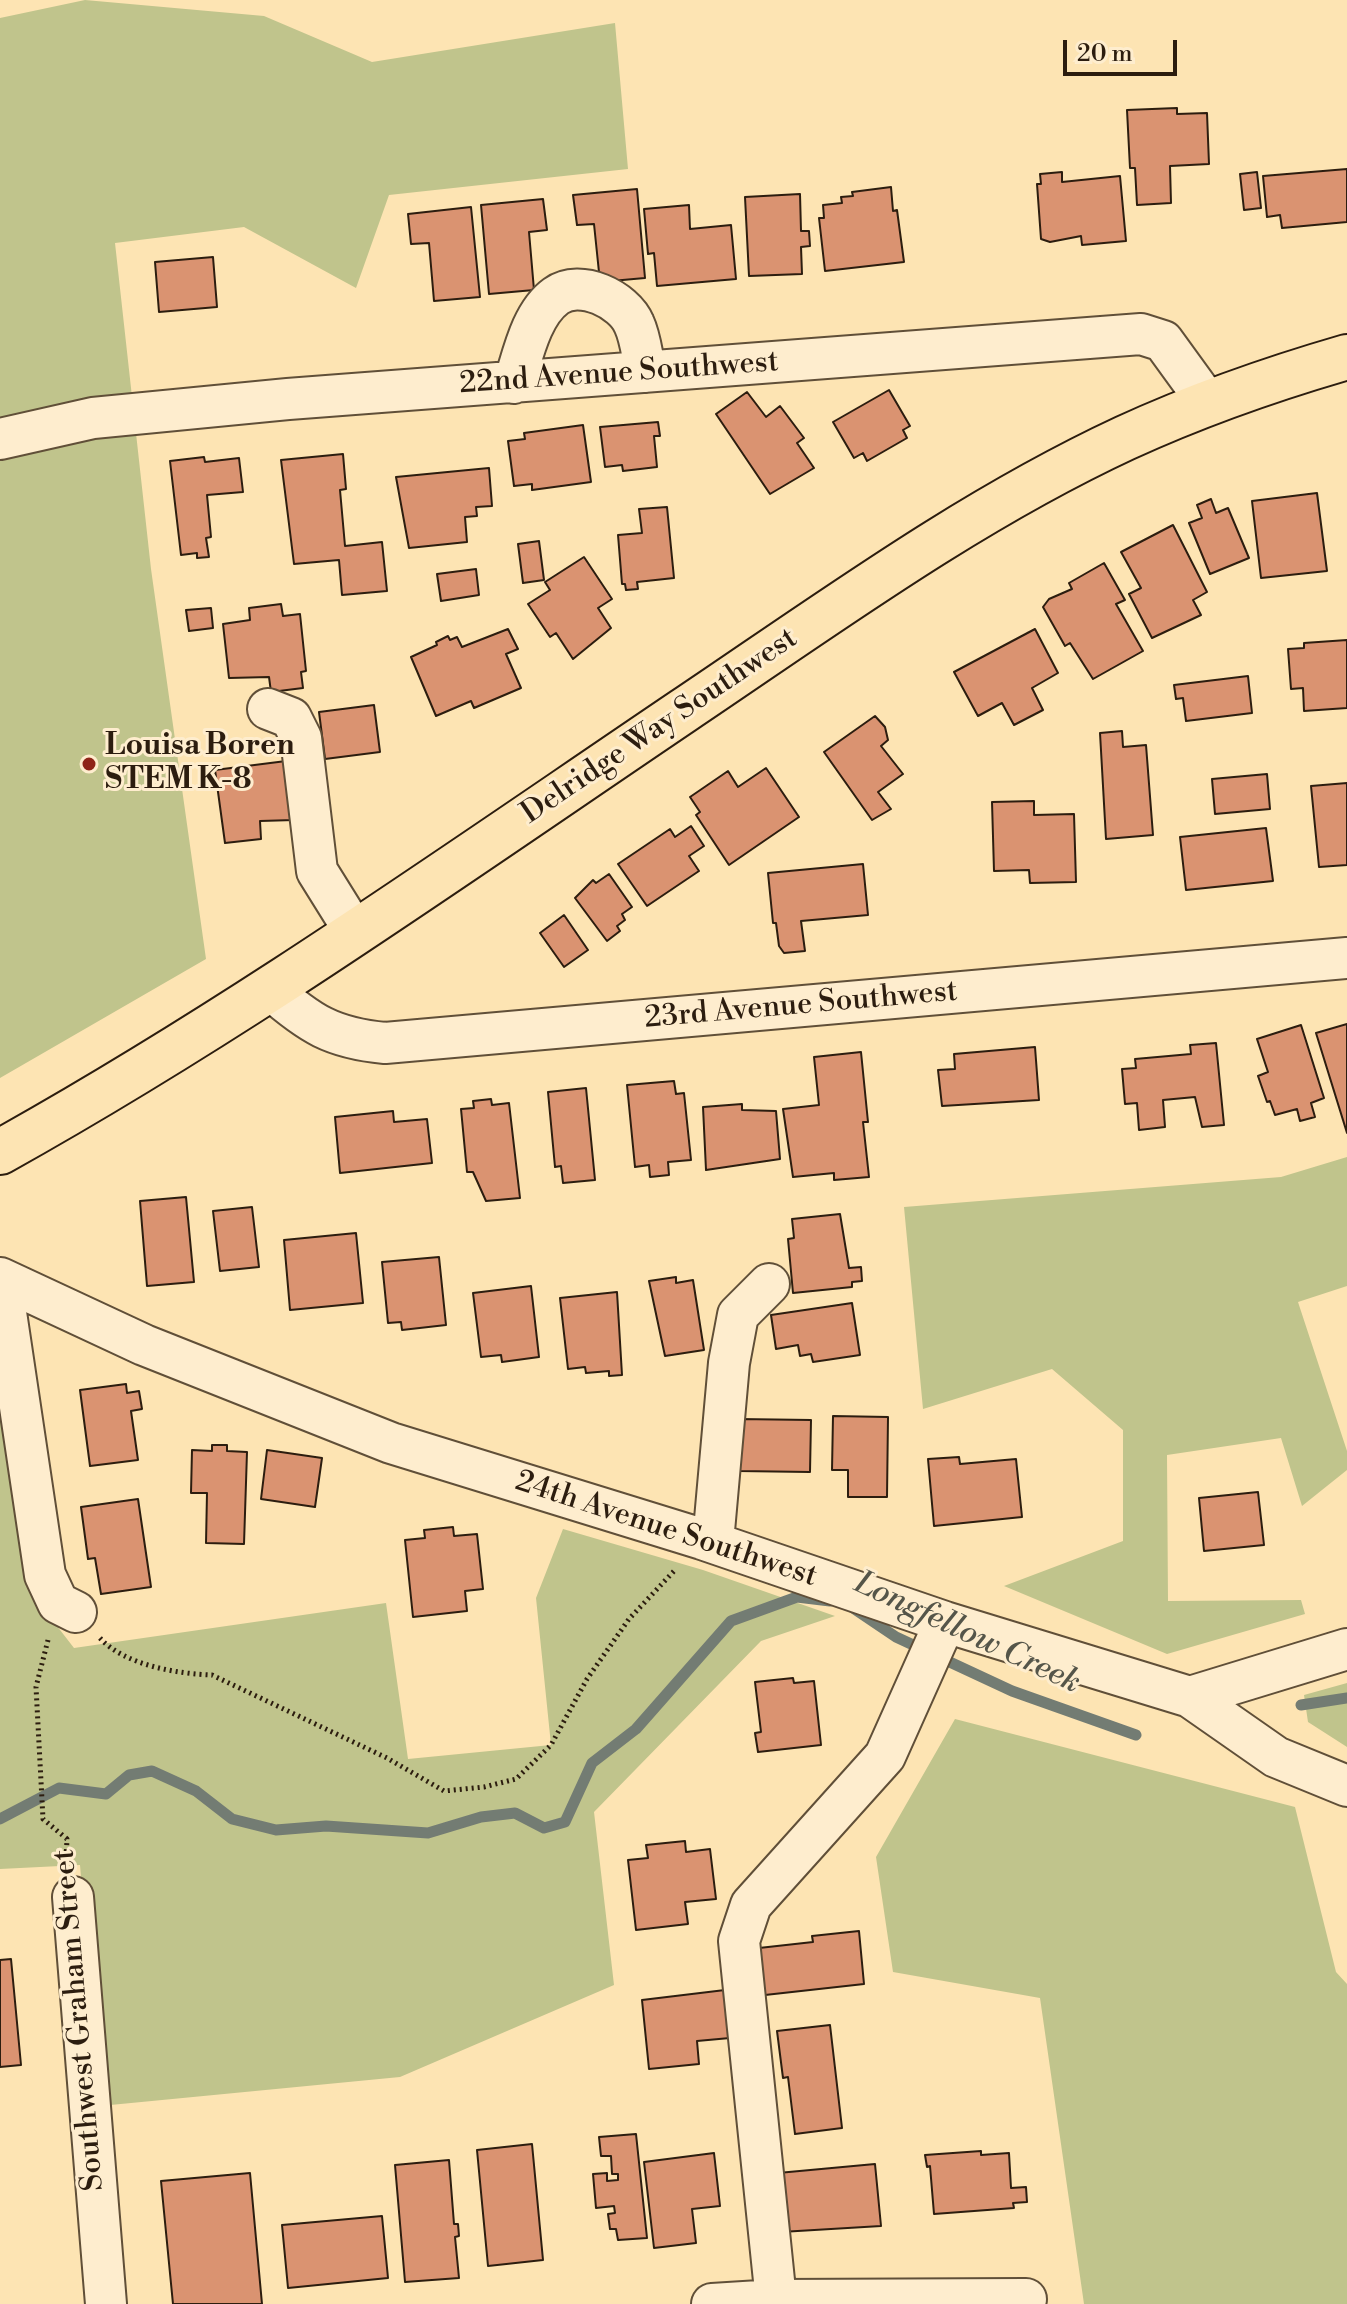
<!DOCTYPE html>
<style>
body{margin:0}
#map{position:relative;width:1347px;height:2304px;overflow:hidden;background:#fde4b3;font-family:"Libre Bodoni",serif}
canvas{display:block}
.scale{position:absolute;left:1063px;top:40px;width:114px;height:36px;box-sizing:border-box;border:4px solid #2c1d0f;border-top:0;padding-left:10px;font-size:24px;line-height:28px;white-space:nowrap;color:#2c1d0f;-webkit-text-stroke:6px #feedce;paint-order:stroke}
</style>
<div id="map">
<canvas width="1347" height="2304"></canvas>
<div class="scale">20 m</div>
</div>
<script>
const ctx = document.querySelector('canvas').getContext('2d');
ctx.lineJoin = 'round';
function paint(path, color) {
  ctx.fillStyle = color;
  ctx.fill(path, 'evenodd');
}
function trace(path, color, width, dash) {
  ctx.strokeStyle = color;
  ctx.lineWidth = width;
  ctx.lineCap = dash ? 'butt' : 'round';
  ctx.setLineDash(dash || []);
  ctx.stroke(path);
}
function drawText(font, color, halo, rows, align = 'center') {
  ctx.font = font + ' "Libre Bodoni",serif';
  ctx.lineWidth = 6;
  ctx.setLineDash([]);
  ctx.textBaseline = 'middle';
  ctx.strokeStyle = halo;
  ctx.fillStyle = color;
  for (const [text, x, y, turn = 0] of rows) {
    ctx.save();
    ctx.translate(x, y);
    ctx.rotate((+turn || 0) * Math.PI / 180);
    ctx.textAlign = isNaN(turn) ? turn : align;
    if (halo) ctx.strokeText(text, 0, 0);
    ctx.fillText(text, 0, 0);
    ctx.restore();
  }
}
paint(new Path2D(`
 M85 0 264 16 372 62 615 23 628 169 389 195 356 288 244 227 115 243 151 569 206 959 0 1078V18Z
 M1347 1157V1286L1298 1302 1347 1451V1470L1302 1506 1281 1438 1167 1455 1168 1601 1301 1600 1305 1614 1167 1654 1004 1586 1123 1541V1430L1052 1369 923 1409 904 1207 1281 1177Z
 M0 1400 26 1586 74 1648 386 1603 408 1759 551 1745 536 1598 563 1529 703 1570 835 1616 761 1641 594 1812 614 1985 400 2077 100 2106 80 1865 0 1869Z
 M1347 1683V1747L1308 1722 1304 1695Z
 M955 1719 1295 1807 1336 1972 1347 1984V2304H1084L1040 1998 893 1972 876 1857Z`), '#c0c48c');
trace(new Path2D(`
 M853 1608 896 1637 1012 1691 1136 1735
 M1301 1705 1347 1698
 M0 1819 59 1788 106 1794 129 1775 152 1771 196 1791 232 1819 276 1830 326 1826 428 1833 481 1817 515 1813 544 1828 565 1822 592 1763 636 1729 731 1621 797 1597 830 1601`), '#737c73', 11);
const building = new Path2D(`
 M1177 108V114L1207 113 1209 164 1170 166 1171 203 1137 205 1135 168H1130L1127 110Z
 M1347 169V222L1282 228 1280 215 1267 217 1263 176Z
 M1062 172V182L1120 176 1126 241 1082 245 1081 236 1050 242 1041 239 1037 184H1041L1040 174Z
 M1257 172 1261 208 1244 210 1240 174Z
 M891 187 893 211 897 210 904 262 825 271 819 218H824L823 205 842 203 841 197 853 196 852 192Z
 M637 189 645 278 600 282 594 224 577 225 573 195Z
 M800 194 801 231H809L810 246 801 247 802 274 749 276 745 197Z
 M543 199 547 230 529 232 534 290 489 294 481 205Z
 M689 205 690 229 731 225 736 279 657 286 654 253 648 254 644 209Z
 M471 207 480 297 434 301 429 243 411 244 408 214Z
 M213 257 217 307 159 312 155 262Z
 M889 390 910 426 903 430 907 438 867 461 863 453 854 458 833 422Z
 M747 392 766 417 780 406 804 438 797 443 814 468 770 494 716 414Z
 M658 422 660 436H654L657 467 623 471 622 465 605 467 600 427Z
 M583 425 591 482 532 490V484L514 486 508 441 525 439 524 433Z
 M343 454 346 489 340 490 345 546 382 542 387 591 342 595 339 560 294 564 281 460Z
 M204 457 205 462 239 458 243 492 207 495 211 537 206 538 209 557 197 558V553L181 555 170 461Z
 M489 468 492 506 476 507 477 516 465 517 467 542 409 548 396 477Z
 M1317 493 1327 571 1261 578 1252 501Z
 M1211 499 1216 513 1228 508 1249 558 1210 574 1189 523 1202 518 1197 505Z
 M667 507 674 578 637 582 638 589 626 590 625 584H622L618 535 642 533 639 509Z
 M1173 525 1207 592 1193 600 1201 615 1152 638 1129 594 1141 588 1121 552Z
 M539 541 544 580 523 583 518 544Z
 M584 557 612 599 598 608 611 628 573 659 556 633 550 637 528 604 550 590 545 582Z
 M1104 563 1125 600 1116 604 1143 651 1093 679 1070 643 1065 646 1043 607 1049 599 1072 589 1069 583Z
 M476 569 479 595 441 601 437 574Z
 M281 604 283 616 300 614 306 671 301 672 303 688 271 692 269 677 229 678 223 624 250 620 249 608Z
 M211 608 213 628 189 631 186 610Z
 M508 629 518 649 506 654 521 688 474 708 471 701 436 716 411 657 437 645 436 642 448 636 450 640 457 637 462 647Z
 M1035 629 1058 673 1032 688 1043 710 1014 725 1002 703 978 716 954 672Z
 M1347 640V708L1304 711 1303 688 1291 689 1288 649 1304 648V643Z
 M1248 676 1252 713 1186 721 1183 698 1176 699 1174 685Z
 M374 705 380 752 325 759 319 712Z
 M875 716 885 727 888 740 881 746 903 774 878 792 891 809 872 820 824 752Z
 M1122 731 1123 747 1146 745 1153 835 1106 839 1100 733Z
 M294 760V820L260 821 261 839 225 843 215 770Z
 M766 768 799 817 729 865 696 815 700 812 690 797 728 771 738 787Z
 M1267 774 1270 809 1215 814 1212 779Z
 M1347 783V865L1319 867 1311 786Z
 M1034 801V815L1074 814 1076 882 1030 883 1029 870 994 871 992 802Z
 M691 826 704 846 689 856 699 871 647 906 618 864 670 829 675 837Z
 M1266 828 1273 881 1186 890 1180 837Z
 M863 864 868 915 801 921 805 951 784 953 779 946 776 923H773L768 873Z
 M609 874 632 907 622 914 625 920 617 926 620 931 607 941 575 898 593 880 596 883Z
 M564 915 588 950 564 967 540 933Z
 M1347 1024V1133L1316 1033Z
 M1301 1025 1324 1098 1311 1103 1315 1117 1300 1121 1297 1109 1275 1115 1270 1101 1267 1102 1258 1076 1268 1072 1257 1039Z
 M1216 1043 1224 1125 1202 1127 1195 1097 1163 1100 1165 1127 1139 1130 1137 1103 1125 1104 1122 1069 1136 1068 1135 1059 1191 1054 1190 1045Z
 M1035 1047 1039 1100 942 1106 938 1070 955 1069 954 1054Z
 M861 1052 868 1122H863L869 1177 834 1180V1173L793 1177 783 1109 819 1105 814 1057Z
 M674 1081 676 1094 684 1093 691 1160 668 1162 669 1175 650 1177 649 1165 635 1167 627 1085Z
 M586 1088 595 1180 563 1183 561 1166 555 1167 548 1092Z
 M491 1099 492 1105 509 1103 520 1198 486 1201 473 1172H467L461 1109 474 1108 473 1101Z
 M742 1104V1110L776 1111 780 1159 706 1170 703 1107Z
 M393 1111 394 1122 427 1119 432 1163 340 1173 335 1117Z
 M186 1197 194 1282 147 1286 140 1201Z
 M252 1207 259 1267 220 1271 213 1211Z
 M840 1214 849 1268 861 1267 862 1281 852 1282V1287L793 1293 788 1239 794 1238 792 1219Z
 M356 1233 363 1303 290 1310 284 1240Z
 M439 1257 446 1325 402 1330 401 1322 388 1323 382 1262Z
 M676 1277V1283L693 1280 704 1350 665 1356 649 1281Z
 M531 1286 539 1357 502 1362 501 1355 481 1357 473 1293Z
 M617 1292 622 1375 609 1376V1371L586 1373 585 1367 568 1369 560 1298Z
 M852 1303 860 1355 813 1362 811 1354 800 1356 798 1345 776 1349 771 1315Z
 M126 1384 127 1393 139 1391 142 1409 131 1411 138 1460 90 1466 80 1390Z
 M833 1416 888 1417 887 1497H848V1470H832Z
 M738 1419 811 1420 810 1472 738 1471Z
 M212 1445H227V1451L247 1452 244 1544 206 1543 207 1493H191L192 1450 212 1451Z
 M267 1450 322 1458 315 1507 261 1499Z
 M959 1457 960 1464 1016 1459 1022 1517 934 1526 928 1459Z
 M1258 1492 1264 1545 1204 1551 1199 1498Z
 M138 1499 151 1587 101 1594 95 1558 88 1559 81 1507Z
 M453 1527 454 1536 477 1534 483 1589 465 1591 467 1611 413 1617 405 1540 425 1538 424 1530Z
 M793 1678 794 1683 814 1681 821 1745 758 1752 755 1733 761 1732 755 1682Z
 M685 1841 686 1852 710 1849 716 1899 685 1902 688 1924 636 1930 628 1860 648 1858 646 1845Z
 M859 1931 864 1984 765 1995 759 1948 813 1942 812 1936Z
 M11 1959 21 2065 0 2067V1960Z
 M725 1990 730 2038 697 2041 699 2064 649 2069 642 2000Z
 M830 2025 842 2128 795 2134 788 2077 783 2078 777 2031Z
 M636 2134 647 2238 618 2240 616 2229H610L608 2214 615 2213 614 2206 596 2208 593 2174 607 2173V2181L618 2180V2174H612L611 2156H601L599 2137Z
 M532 2144 543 2260 488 2266 477 2150Z
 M981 2151V2155L1009 2153 1011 2188 1026 2187 1027 2202 1013 2203 1014 2208 934 2214 930 2166 927 2167 925 2155Z
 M714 2153 720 2206 692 2209 696 2243 654 2248 644 2162Z
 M449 2160 454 2224H458L459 2236 455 2237 459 2278 405 2282 395 2165Z
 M875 2164 881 2226 781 2232 778 2173Z
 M250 2173 262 2304H173L161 2181Z
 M382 2216 388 2278 288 2288 282 2225Z`);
paint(building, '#da9371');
trace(building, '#2c1d0f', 2);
const minor = new Path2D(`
 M514 383C523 355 531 314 556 296 580 278 624 300 634 324 641 339 642 357 646 372
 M0 439 93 418 288 399 1141 334 1163 341 1208 403
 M268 709 291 718 301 738 317 871 355 932
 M270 989C310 1024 332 1038 385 1043L1347 958
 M0 1278 144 1345 391 1443 702 1539 945 1622 1190 1697 1347 1649
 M1 1279 45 1575 58 1603 76 1612
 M713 1542 729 1363 738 1315 769 1284
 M1190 1697 1276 1757 1347 1786
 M73 1897 106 2304
 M776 2300 739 1941 751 1905 885 1756 945 1622
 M712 2304 776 2300 1026 2299`);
const major = new Path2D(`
 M0 1152C237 1020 458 863 683 711 826 615 968 511 1125 438 1197 405 1271 379 1347 357`);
trace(minor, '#604f38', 44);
trace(major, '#2c1d0f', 48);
trace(new Path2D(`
 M100 1638C124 1665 178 1674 212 1675L387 1758 444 1791 484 1787 516 1779 551 1745 587 1679 629 1619 675 1570
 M48 1640 36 1687 43 1819 67 1839 66 1860`), '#2c1d0f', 5, [2, 4]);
trace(minor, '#feedce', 40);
trace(major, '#fde4b3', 44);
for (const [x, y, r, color] of [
 [89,764,8,"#8f2418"]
]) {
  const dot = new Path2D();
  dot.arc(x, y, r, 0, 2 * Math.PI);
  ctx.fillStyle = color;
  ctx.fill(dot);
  trace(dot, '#feedce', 3);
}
drawText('30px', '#2c1d0f', '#feedce', [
 ["22nd Avenue Southwest",619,374,-4],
 ["Delridge Way Southwest",660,727,-34],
 ["23rd Avenue Southwest",801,1006,-5],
 ["24th Avenue Southwest",666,1530,18],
 ["Southwest Graham Street",80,2020,-95]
]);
drawText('bold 30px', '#2c1d0f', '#feedce', [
 ["Louisa Boren",105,747],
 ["STEM K-8",105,781]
], 'left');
drawText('italic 32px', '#555549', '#feedce', [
 ["Longfellow Creek",967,1634,25]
]);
</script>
